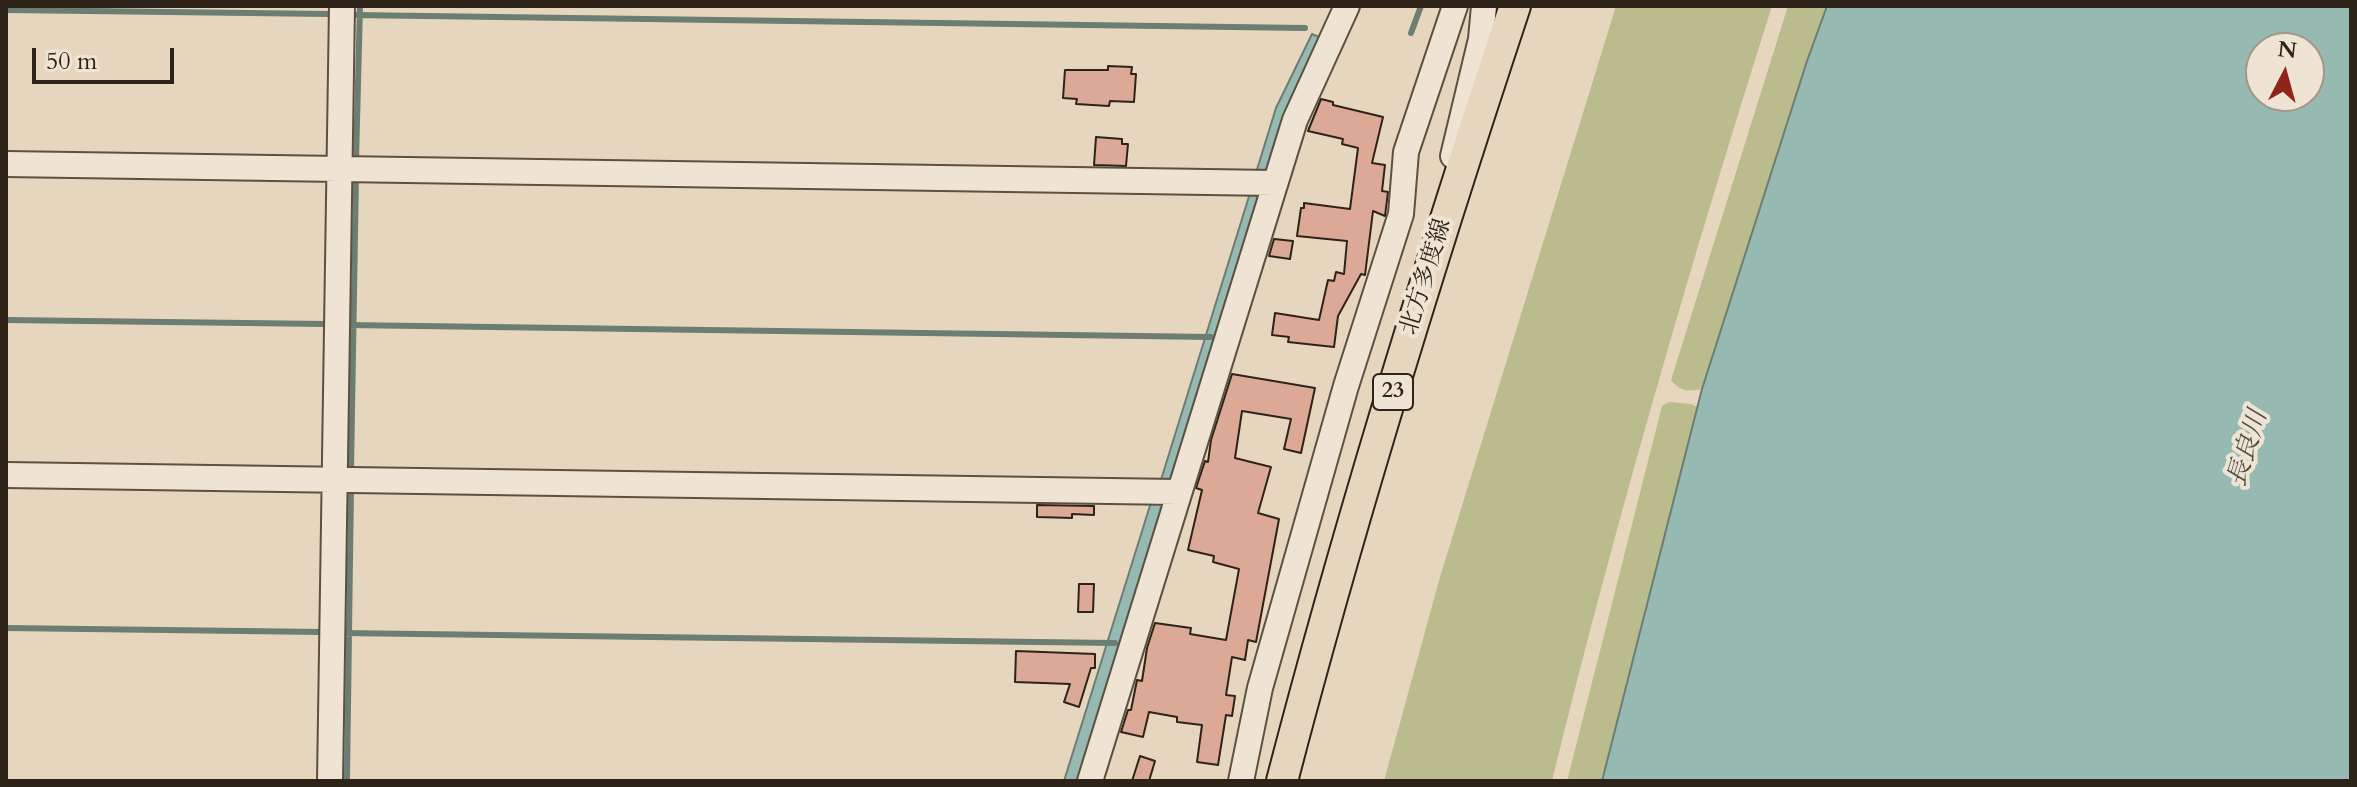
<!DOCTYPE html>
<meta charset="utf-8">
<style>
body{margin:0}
#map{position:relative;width:2357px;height:787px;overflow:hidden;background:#e6d6bd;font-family:Cardo,serif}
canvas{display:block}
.frame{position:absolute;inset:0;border:8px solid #2e2318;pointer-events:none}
.north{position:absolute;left:2245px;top:32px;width:80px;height:80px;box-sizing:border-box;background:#efe4d4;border:2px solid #a29789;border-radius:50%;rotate:6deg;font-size:22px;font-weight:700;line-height:32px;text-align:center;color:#2e2318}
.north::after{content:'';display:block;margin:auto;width:28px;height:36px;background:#8f2418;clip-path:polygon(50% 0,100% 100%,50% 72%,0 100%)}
.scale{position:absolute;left:32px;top:48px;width:142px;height:36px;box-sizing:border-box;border:4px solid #2e2318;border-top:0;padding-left:10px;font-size:24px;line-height:28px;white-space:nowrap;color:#2e2318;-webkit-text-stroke:6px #efe4d4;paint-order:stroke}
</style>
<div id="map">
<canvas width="2357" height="787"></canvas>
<div class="frame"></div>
<div class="north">N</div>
<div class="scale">50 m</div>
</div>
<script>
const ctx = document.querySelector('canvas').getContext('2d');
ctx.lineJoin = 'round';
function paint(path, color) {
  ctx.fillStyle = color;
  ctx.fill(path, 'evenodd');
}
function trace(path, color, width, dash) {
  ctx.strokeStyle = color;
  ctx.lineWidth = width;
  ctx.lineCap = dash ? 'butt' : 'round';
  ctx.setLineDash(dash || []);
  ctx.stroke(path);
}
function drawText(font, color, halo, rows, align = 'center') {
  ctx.font = font + ' Cardo,"Noto Serif JP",serif';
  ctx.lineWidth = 8;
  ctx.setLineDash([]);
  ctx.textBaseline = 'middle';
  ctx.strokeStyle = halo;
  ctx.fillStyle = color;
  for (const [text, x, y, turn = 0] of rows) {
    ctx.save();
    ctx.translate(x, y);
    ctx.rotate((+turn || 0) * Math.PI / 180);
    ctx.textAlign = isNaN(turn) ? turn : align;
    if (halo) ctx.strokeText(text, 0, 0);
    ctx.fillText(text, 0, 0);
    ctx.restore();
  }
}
paint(new Path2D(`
 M1616 6H1772C1691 262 1616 520 1552 781H1384L1440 577Z
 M1788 6H1827L1807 61 1702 389C1688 392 1680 391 1671 380Z
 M1669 402 1691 404 1697 407 1602 781H1567L1662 406Z`), '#bbbc8d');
const water = new Path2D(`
 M1827 6H2351V781H1602L1702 389 1807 61ZM2261 48H2309V96H2261Z
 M1312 34 1321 38 1266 177 1255 176 1276 108Z
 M1251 190 1261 195 1171 484 1160 483Z
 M1153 496 1165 502 1079 781H1064Z`);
paint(water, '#96b9b1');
trace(water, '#6c7d74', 2);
trace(new Path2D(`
 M6 10 330 14
 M352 15 1305 28
 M1411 33 1421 6
 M356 161 360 6
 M6 320 325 324
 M347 325 1211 337
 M351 470 356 176
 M6 628 322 632
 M341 633 1115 643
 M347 778 351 487`), '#6c7d74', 6);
const building = new Path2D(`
 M1108 66 1132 67 1131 74H1136L1134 102 1110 101 1109 106 1076 104 1077 99 1063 98 1065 70H1108Z
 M1321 99 1333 102V105L1383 117 1372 163 1385 165 1382 191 1388 192 1385 216 1373 211 1365 275 1361 274 1338 316 1334 347 1288 342 1289 337 1272 335 1275 313 1319 320 1328 280 1334 281 1336 272 1344 274 1347 241 1297 236 1301 208H1304V203L1350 209 1358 148 1342 144 1343 139 1308 131Z
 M1096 137 1122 139V144H1128L1126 166 1094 165Z
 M1274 239 1293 241 1290 259 1269 256Z
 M1232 374 1315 388 1301 453 1284 449 1291 419 1242 411 1235 458 1271 467 1258 513 1279 519 1256 642 1248 640 1245 660 1232 657 1226 695 1235 696 1232 716 1226 715 1218 765 1197 762 1202 725 1177 722V717L1149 712 1143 737 1121 732 1128 710H1131L1137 680 1142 681 1147 648 1155 623 1191 628 1190 634 1226 640 1239 569 1213 562 1214 556 1188 550 1202 490 1196 488 1205 461 1208 462 1211 440Z
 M1037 505 1094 506V515L1072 514V518L1037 517Z
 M1079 584H1094L1093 612H1078Z
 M1016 651 1095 654V668H1091L1079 707 1064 702 1070 684 1015 682Z
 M1140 756 1155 761 1149 781H1132Z`);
paint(building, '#dca997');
trace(building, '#2e2318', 2);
const minor = new Path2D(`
 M1453 156 1481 39 1484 6
 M6 164 1274 183
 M6 475 1178 492
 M330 781 342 6
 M1090 781 1295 120 1347 6
 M1241 781 1260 688 1346 386 1401 214 1406 152 1455 6`);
const major = new Path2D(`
 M1282 781C1350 520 1430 262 1515 6`);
trace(minor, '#5c5041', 28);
trace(major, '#2e2318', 34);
trace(minor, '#efe4d4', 24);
trace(major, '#e6d6bd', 30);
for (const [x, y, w] of [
 [1393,392,40]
]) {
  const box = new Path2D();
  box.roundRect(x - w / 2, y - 18, w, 36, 6);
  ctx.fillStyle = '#efe4d4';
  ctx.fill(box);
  trace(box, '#2e2318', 2);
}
drawText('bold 22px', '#2e2318', null, [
 ["23",1393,392]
]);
drawText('24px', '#2e2318', '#efe4d4', [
 ["北方多度線",1427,277,-73]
]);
drawText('italic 26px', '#4d5046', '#efe4d4', [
 ["長良川",2249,449,-73]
]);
</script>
